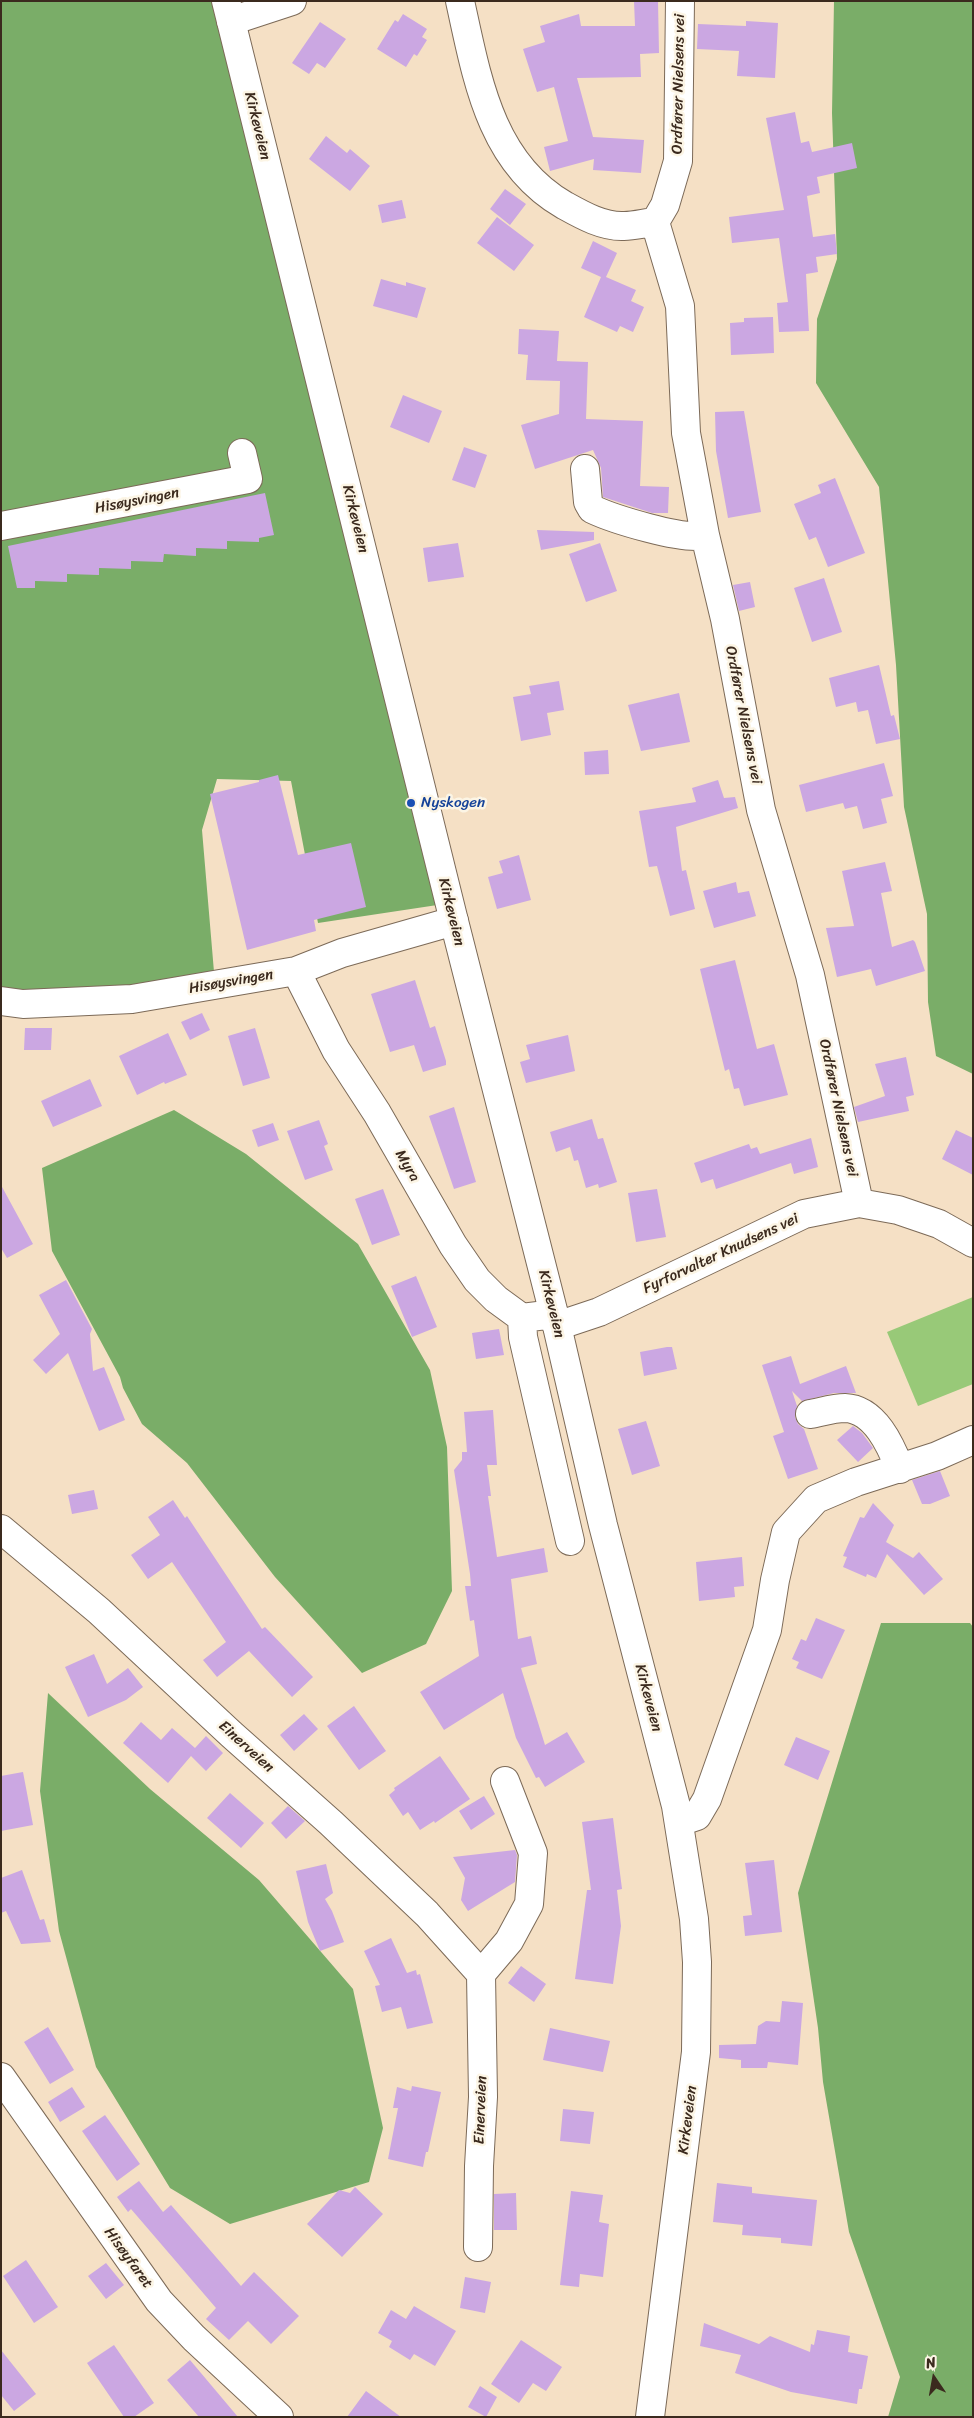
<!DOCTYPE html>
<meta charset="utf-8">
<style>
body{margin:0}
#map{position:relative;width:974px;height:2418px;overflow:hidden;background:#f5e0c5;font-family:Sriracha,sans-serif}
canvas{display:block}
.frame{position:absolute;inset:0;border:2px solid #3b2a1e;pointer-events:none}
.north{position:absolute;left:909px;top:2353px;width:50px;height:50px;-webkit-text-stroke:4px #fcf5e5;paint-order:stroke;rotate:348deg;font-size:14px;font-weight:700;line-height:20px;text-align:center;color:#3b2a1e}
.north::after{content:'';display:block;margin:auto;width:18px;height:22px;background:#3b2a1e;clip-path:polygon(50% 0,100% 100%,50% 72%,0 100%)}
</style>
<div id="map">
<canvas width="974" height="2418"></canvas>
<div class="frame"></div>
<div class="north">N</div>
</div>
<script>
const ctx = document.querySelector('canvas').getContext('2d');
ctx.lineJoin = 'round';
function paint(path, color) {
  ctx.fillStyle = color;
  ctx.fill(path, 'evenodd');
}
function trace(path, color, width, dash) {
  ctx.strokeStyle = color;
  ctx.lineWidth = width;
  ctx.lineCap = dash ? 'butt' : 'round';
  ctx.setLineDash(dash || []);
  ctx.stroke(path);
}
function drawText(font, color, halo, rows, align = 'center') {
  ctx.font = font + ' Sriracha,sans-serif';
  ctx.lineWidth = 5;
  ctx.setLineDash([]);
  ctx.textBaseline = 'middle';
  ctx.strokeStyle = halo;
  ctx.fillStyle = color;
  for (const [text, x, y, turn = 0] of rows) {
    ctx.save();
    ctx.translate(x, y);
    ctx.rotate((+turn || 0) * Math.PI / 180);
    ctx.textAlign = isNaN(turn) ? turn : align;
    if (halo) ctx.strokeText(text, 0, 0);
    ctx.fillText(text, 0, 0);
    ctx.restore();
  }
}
paint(new Path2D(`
 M973 1297V1384L918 1406 887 1332Z`), '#98c978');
paint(new Path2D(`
 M1 1H212L225 29 444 904 318 923 291 781 217 779 202 830 214 972 1 1010Z
 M834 1H973V1074L936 1056 928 1002 927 914 904 807 896 665 879 487 816 383 817 319 837 259 832 113Z
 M174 1110 246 1154 358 1244 430 1370 447 1447 452 1591 426 1644 362 1673 275 1577 187 1463 142 1424 123 1388 120 1377 52 1251 42 1168Z
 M881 1623H970L973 1627V2417H888L900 2377 849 2232 823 2082 818 2028 798 1893Z
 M48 1693 150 1789 259 1880 353 1989 383 2128 369 2182 230 2224 170 2188 96 2067 59 1931 40 1791Z`), '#7aad68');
paint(new Path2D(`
 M634 1H658L659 53 640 54 641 77 577 78 593 137 644 140 641 173 593 170 594 159 550 171 544 147 568 141 554 87 537 92 523 49 545 42 540 26 579 14 581 26H635Z
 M403 14 427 29 422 37 427 40 417 56 414 54 406 67 377 49 395 20 398 22Z
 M746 21 778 23 775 78 737 76 739 51 697 49 698 24 746 26Z
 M320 22 346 39 325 68 317 63 309 74 292 63Z
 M795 112 801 143 809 141 812 152 852 143 857 168 817 177 820 193 807 196 813 237 835 234 837 254 816 257 818 272 806 274 809 331 779 332 777 303 788 302 779 238 732 243 729 217 784 210 766 118Z
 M326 136 347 153 350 149 370 166 350 191 309 159Z
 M505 189 526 204 510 225 490 209Z
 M402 200 406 218 382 223 378 205Z
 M497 217 534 245 514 271 477 243Z
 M593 241 617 253 606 277 636 290 631 301 644 307 633 332 620 326 617 332 584 317 601 277 581 268Z
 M381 279 406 286V282L426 288 417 318 373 306Z
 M773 317 774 353 731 355 730 323 744 322V318Z
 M519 329 559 331 557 361 588 362 586 419 643 421 640 486 669 487 668 513H652L603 497 601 468 593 450 535 469 521 425 559 414 560 381 526 380 528 355 518 354Z
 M403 395 442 411 429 443 390 427Z
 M744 411 761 512 728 518 716 451 715 412Z
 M464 447 487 455 475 488 452 480Z
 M835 478 865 553 828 567 816 537 809 540 794 504 821 493 818 485Z
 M265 493 274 535 259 538V542L227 541V549L196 548V556L164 554 163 562 131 561V569L99 568V575L67 574V582L35 581V588H17L8 546Z
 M537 530 594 532V540L541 550Z
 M458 543 464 577 428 582 423 548Z
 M600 543 617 591 586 602 569 554Z
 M824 578 842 632 812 642 794 588Z
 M750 582 755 607 739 611 733 585Z
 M879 665 891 716 894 715 900 739 876 744 868 710 858 712 856 702 836 707 829 678Z
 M559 681 564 710 547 713 551 735 521 741 513 697 531 694 529 686Z
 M679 693 690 742 641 751 628 705Z
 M608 750 609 774 585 775 584 752Z
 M884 763 893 796 881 799 887 823 863 829 857 806 845 809 843 803 806 812 799 785Z
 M278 775 298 855 351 843 366 907 314 920 316 931 247 950 210 794 259 782V780Z
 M718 780 724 798 735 797 738 808 676 827 682 871 686 870 695 909 670 916 657 866 649 867 639 811 696 802 692 788Z
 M519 855 531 900 497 909 488 877 503 873 499 861Z
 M885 862 892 891 881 893 892 947 913 940 915 942 925 971 876 986 871 969 837 977 826 928 854 926 842 871Z
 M736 882 738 893 749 891 756 916 714 928 703 891Z
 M735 960 757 1049 774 1044 788 1095 744 1106 739 1088 734 1089 729 1069 725 1071 700 969Z
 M415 980 430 1028 435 1026 446 1061V1065L423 1072 414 1045 390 1052 371 994Z
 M202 1013 210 1030 190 1040 181 1022Z
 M25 1028H52L51 1050H24Z
 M255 1028 270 1078 243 1086 228 1036Z
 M168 1033 187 1075 165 1084 164 1082 137 1095 119 1056Z
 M568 1035 575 1071 526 1083 520 1062 530 1059 526 1045Z
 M906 1057 914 1095 906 1097 909 1111 858 1122 854 1107 885 1096 875 1064Z
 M90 1079 102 1106 53 1127 41 1101Z
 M454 1107 476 1182 454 1189 429 1116Z
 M592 1119 598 1139 603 1138 617 1182 599 1188 598 1184 586 1188 578 1160 574 1161 570 1147 556 1152 550 1132Z
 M319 1120 328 1144 324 1146 333 1170 305 1180 287 1131Z
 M273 1123 279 1140 258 1147 252 1130Z
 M956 1130 973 1138V1175L942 1159Z
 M811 1138 818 1167 794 1174 791 1163 716 1189 713 1179 701 1183 694 1163 749 1144 751 1149 757 1147 760 1154Z
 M1 1185 33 1244 7 1258 1 1248Z
 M383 1189 400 1235 372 1245 355 1199Z
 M657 1189 666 1237 636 1242 628 1193Z
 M416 1276 437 1327 412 1337 391 1286Z
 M66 1280 92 1329 90 1334 93 1371 104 1367 125 1420 99 1431 68 1353 46 1374 33 1360 60 1334 39 1295Z
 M499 1329 504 1355 476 1359 472 1333Z
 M667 1347H672L677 1369 644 1376 640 1352Z
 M791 1356 800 1384 846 1366 856 1393H834L802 1401 792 1391 797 1406 795 1417 798 1424 804 1429 818 1469 788 1479 773 1436 784 1432 762 1365Z
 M493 1410 497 1465H487L491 1496H488L497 1557 544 1548 548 1572 511 1579 518 1639 531 1636 537 1664 521 1668 545 1745 567 1732 585 1762 545 1787 539 1777 536 1778 516 1738 503 1693 444 1730 420 1692 479 1656 474 1620 470 1621 465 1586H471L470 1574 454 1470 462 1460V1452H467L464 1412Z
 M646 1421 660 1466 632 1475 618 1429Z
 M853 1426 862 1433 873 1448 858 1462 837 1440Z
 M940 1471 950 1496 930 1504H922L912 1480Z
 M94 1490 98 1509 72 1514 68 1495Z
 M173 1500 185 1518 187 1516 262 1629 265 1627 313 1677 292 1697 249 1651 217 1677 203 1660 226 1642 172 1562 148 1579 131 1555 160 1535 148 1517Z
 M873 1503 894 1525 886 1542 913 1558 919 1552 943 1579 924 1595 887 1554 876 1578 867 1574 866 1577 843 1567 847 1557 843 1556 860 1517 864 1518Z
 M742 1557 744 1586 734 1587 735 1597 699 1601 696 1562Z
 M816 1618 845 1630 822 1679 796 1668 799 1662 792 1659 801 1639 806 1641Z
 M94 1654 107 1684 128 1668 143 1687 126 1700 88 1717 65 1667Z
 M354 1706 386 1751 359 1770 327 1726Z
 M304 1714 318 1729 294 1751 280 1735Z
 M141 1722 161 1740 172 1728 195 1748 206 1736 223 1753 206 1771 191 1756 168 1783 123 1743Z
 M796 1737 830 1751 818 1780 784 1765Z
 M440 1756 470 1799 435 1823 434 1821 420 1830 408 1812 403 1816 389 1795 395 1790 394 1788Z
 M23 1772 33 1825 1 1831V1776Z
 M230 1793 264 1823 241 1848 207 1818Z
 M484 1796 495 1814 471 1830 459 1811Z
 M288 1806 305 1821 286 1839 271 1823Z
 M613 1818 622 1889 617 1890 621 1926 613 1984 575 1979 587 1890H591L582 1822Z
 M515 1850 517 1855 515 1882 468 1911 461 1900 465 1878 453 1857Z
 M774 1860 782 1932 745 1936 743 1916 752 1915 745 1863Z
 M326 1864 333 1893 325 1899 332 1911 344 1942 320 1951 308 1922 296 1871Z
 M22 1870 40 1920 44 1919 51 1942 21 1944 6 1911 1 1913V1878Z
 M391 1938 407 1973 416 1970 417 1975 420 1974 433 2023 407 2029 401 2007 382 2012 375 1986 380 1985 364 1951Z
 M521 1966 546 1984 534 2002 508 1983Z
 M782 2001 803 2003 798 2065 768 2062 767 2068H741V2060L719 2058V2045L756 2044 758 2026 766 2021 780 2022Z
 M48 2027 74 2070 50 2084 24 2042Z
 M550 2028 610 2041 603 2072 543 2060Z
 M412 2086 441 2092 428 2152H426L423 2167 388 2159 398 2108H393L397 2087 411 2091Z
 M72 2087 85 2107 60 2122 48 2102Z
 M563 2109 594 2112 590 2144 560 2141Z
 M105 2115 140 2164 117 2181 82 2131Z
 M139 2181 163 2212 171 2205 241 2286 254 2272 299 2316 271 2344 248 2321 229 2340 206 2319 216 2308 131 2209 128 2212 117 2197Z
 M717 2183 752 2187V2193L817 2200 812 2246 781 2243V2238L742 2235 743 2225 713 2222Z
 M355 2187 383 2214 342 2257 307 2224 339 2190 350 2193Z
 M571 2191 603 2195 599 2222 609 2224 603 2277 580 2274 579 2287 560 2285Z
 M516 2193 517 2230H494V2194Z
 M26 2260 58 2307 34 2323 3 2276Z
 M106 2263 124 2285 106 2299 88 2276Z
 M465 2277 491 2282 485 2313 460 2308Z
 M414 2306 456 2331 435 2366 414 2354 410 2360 389 2347 392 2341 378 2333 391 2310 406 2319Z
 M704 2323 759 2344 770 2336 810 2352 811 2344 814 2345 817 2330 850 2336 848 2352 868 2356 862 2389H859L857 2404 791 2392 735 2373 741 2355 700 2346Z
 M521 2340 562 2367 546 2391 533 2383 519 2403 491 2384Z
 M114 2345 154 2403 134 2417H124L87 2363Z
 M1 2350 36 2394 14 2411 1 2395Z
 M190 2360 238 2417H199L167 2380Z
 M480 2386 497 2397 486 2417 468 2407Z
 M366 2391 401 2417H347Z`), '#cba7e2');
const minor = new Path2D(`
 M460 1C477 78 490 162 564 205 582 215 603 227 624 226 634 226 645 223 655 222
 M680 1 678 161 665 205 655 222 680 306 686 433 705 535 725 619 761 810 810 975 859 1203
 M231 21 292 1
 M585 469 588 502 592 509C613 519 684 541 705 535
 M1 526 248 479 242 453
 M296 971 336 1050 377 1113 453 1245 477 1280 496 1299 522 1318 554 1314
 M1 1001 23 1004 132 999 296 971 342 953 454 921
 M522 1318 523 1337 570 1541
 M557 1326 599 1312 804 1214 859 1203 898 1210 939 1224 973 1243
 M810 1414C821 1412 834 1408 845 1408 875 1409 891 1446 900 1469
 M1 1529 99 1611 231 1734 331 1823 427 1914 481 1974 483 2097 479 2166 478 2247
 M679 1822 697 1816 707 1799 767 1630 775 1580 786 1532 816 1499 856 1482 937 1456 973 1440
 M481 1974 509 1941 529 1904 533 1853 505 1781
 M1 2077 159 2301 194 2338 279 2417`);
const major = new Path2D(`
 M226 1 454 921 557 1326 603 1525 676 1806 694 1919 697 1962 696 2052 650 2417`);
trace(minor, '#7c6a58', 30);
trace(major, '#7c6a58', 30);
trace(minor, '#fff', 28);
trace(major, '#fff', 28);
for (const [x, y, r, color] of [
 [411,803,5,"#1a4fb4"]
]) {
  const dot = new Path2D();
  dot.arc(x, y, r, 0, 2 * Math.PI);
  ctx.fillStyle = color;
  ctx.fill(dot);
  trace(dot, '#fcf5e5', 2);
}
drawText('15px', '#3b2a1e', '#fcf5e5', [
 ["Ordfører Nielsens vei",679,84,-89],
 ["Kirkeveien",257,126,76],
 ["Hisøysvingen",137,501,-11],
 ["Kirkeveien",355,519,76],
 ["Ordfører Nielsens vei",743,715,79],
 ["Kirkeveien",451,912,76],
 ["Hisøysvingen",231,982,-10],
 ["Ordfører Nielsens vei",838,1108,78],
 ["Myra",407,1166,60],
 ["Fyrforvalter Knudsens vei",721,1254,-25],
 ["Kirkeveien",551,1304,76],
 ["Kirkeveien",648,1698,75],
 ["Einerveien",246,1747,42],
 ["Einerveien",481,2110,-88],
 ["Kirkeveien",688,2120,-83],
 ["Hisøyfaret",128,2258,54]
]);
drawText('15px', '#164399', '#fcf5e5', [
 ["Nyskogen",421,803]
], 'left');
</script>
